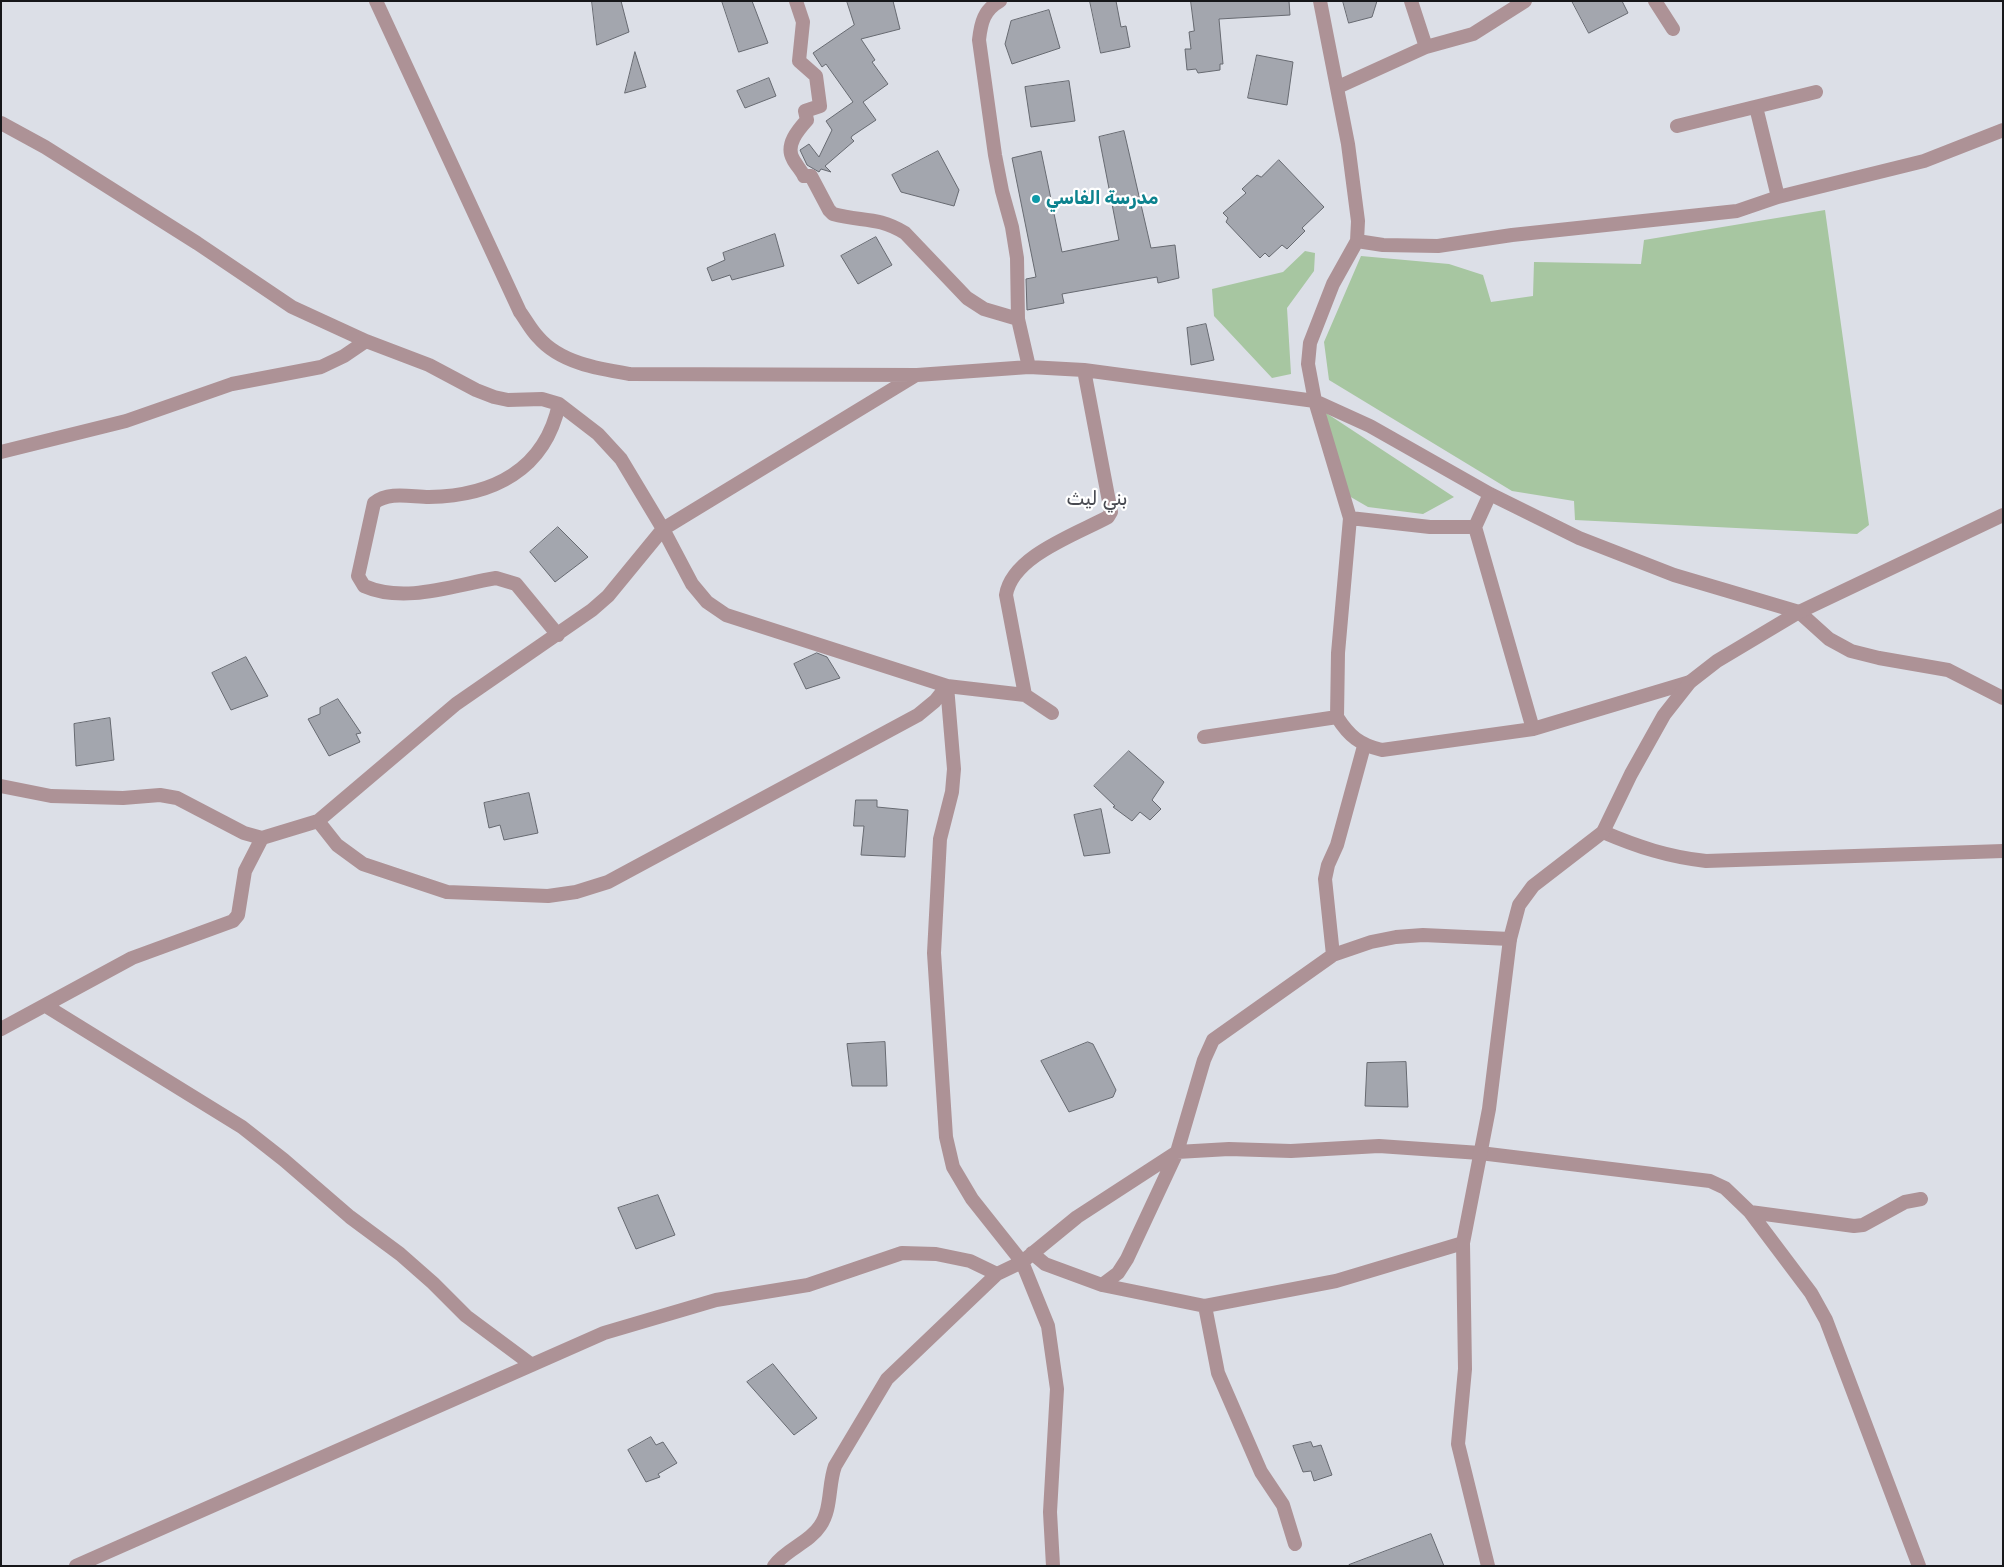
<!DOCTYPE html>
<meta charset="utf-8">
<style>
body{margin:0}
#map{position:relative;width:2004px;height:1567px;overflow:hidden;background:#dcdfe7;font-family:Rubik,sans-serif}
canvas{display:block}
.frame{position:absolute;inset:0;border:2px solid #16171a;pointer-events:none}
</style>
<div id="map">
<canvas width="2004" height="1567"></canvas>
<div class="frame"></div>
</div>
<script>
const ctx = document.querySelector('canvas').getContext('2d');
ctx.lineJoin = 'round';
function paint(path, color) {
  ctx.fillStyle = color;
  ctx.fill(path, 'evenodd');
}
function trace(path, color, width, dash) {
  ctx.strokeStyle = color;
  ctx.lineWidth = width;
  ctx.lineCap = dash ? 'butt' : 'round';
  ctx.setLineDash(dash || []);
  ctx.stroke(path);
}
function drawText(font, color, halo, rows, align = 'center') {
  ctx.font = font + ' Rubik,"Noto Sans Arabic",sans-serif';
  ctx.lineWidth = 4.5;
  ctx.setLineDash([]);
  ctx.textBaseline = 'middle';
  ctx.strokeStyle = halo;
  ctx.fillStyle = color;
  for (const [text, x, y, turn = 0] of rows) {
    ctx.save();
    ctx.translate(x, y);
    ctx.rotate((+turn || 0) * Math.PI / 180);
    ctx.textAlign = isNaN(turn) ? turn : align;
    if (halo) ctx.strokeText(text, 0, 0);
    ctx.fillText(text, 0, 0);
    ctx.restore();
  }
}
paint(new Path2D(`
 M1825 210 1869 525 1857 534 1575 520 1574 501 1512 491 1329 380 1324 342 1361 256 1449 264 1483 275 1491 302 1533 296 1534 262 1641 264 1644 240Z
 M1305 251 1315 253 1314 271 1287 308 1291 374 1272 378 1214 316 1212 289 1283 272Z
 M1317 407 1454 497 1423 514 1368 507 1349 496Z`), '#a7c6a1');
const building = new Path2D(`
 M592 1H621L629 32 597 45Z
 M722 1H752L768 43 739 52Z
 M847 1H893L900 29 861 39 875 60 872 62 888 84 863 102 876 120 852 136 851 138 854 141 825 166 831 172 821 169 819 172 807 165 800 150 809 144 819 157 832 130 826 121 853 102 826 64 822 67 813 53 854 25Z
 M1090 1H1116L1121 27 1126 26 1130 47 1101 53Z
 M1191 1H1289L1290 15 1219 19 1223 64H1220V70L1198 73 1196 69 1187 70 1185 49H1191L1189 32 1194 31Z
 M1343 1H1377L1372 17 1349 23Z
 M1572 1H1622L1628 13 1589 33Z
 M1049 10 1060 48 1012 64 1005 44 1011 21Z
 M635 52 646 87 625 93Z
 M1257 55 1293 62 1287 105 1248 98Z
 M769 78 776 96 745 108 737 91Z
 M1069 81 1075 121 1031 127 1025 87Z
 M1124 131 1151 248 1175 245 1179 278 1158 283 1157 277 1062 294 1064 303 1027 310 1026 279 1036 277 1012 158 1041 151 1062 252 1119 240 1099 137Z
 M938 151 959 190 954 206 901 192 892 175Z
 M1279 160 1324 207 1302 228 1305 231 1287 249 1282 245 1269 257 1265 253 1260 258 1226 222 1228 218 1223 213 1246 193 1242 189 1257 175 1261 177Z
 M775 234 784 266 732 280 730 275 712 281 707 268 725 260 723 253Z
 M876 237 892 265 858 284 841 256Z
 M1206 324 1214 360 1191 365 1187 328Z
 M558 527 588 557 555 582 530 552Z
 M817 653 827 657 840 678 806 689 794 664Z
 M246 657 268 696 231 710 212 673Z
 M338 699 361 733 356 734 360 742 329 756 308 719 320 714V708Z
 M110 718 114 760 76 766 74 724Z
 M1129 751 1164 782 1152 800 1161 809 1150 820 1140 812 1132 821 1113 807 1115 806 1094 786Z
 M529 793 538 833 504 840 500 825 489 828 484 803Z
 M856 800H877V807L908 810 905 857 861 855 864 826H854Z
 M1101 809 1110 853 1084 856 1074 815Z
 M885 1042 887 1086H852L847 1044Z
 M1088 1042 1093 1044 1116 1090 1113 1097 1069 1112 1041 1061Z
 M1406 1062 1408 1107 1365 1106 1367 1063Z
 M658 1195 675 1235 636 1249 618 1208Z
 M773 1364 817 1418 794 1435 747 1382Z
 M651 1437 656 1445 663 1442 677 1463 658 1474 660 1477 646 1482 628 1450Z
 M1311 1442 1313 1447 1321 1445 1332 1475 1314 1481 1311 1471 1303 1472 1293 1446Z
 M1431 1534 1444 1566H1349V1565Z`);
paint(building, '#a3a6ae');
trace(building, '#676a71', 1);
trace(new Path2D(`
 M376 1 520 312C526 320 531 330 538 337 560 363 599 369 630 374L917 375 1029 367 1084 370 1315 401 1370 426 1490 494 1579 538 1674 575 1799 612 1829 639 1851 651 1879 658 1948 670 2003 698
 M796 1 803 22 799 61 816 76 820 106 805 111 807 120C798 130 785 145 793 159 796 165 801 170 804 176H811L829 210 833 214C862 222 877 216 905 233L967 298 984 309 1018 319
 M1000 1C984 10 981 22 979 40L995 155 1002 191 1012 227 1017 258 1018 319 1029 367
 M1320 1 1348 144 1358 221 1357 241 1333 284 1310 343 1308 364 1315 401 1350 518 1338 653 1337 717
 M1411 1 1426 47
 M1655 1 1673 29
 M1338 87 1426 47 1473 34 1525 1
 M1756 107 1778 197
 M1 123 45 147 197 243 292 307 366 341
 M1677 126 1816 92
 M1357 241 1383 245 1438 246 1512 235 1737 211 1778 197 1924 161 2003 130
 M916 375 663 529 692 584 707 602 726 615 947 686 954 769 952 792 940 839 934 953 946 1137 953 1167 972 1199 1022 1262 1048 1326 1057 1389 1050 1512 1053 1566
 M1 452 126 421 232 384 321 367 344 356 366 341 429 365 476 390 494 397 508 400 542 399 559 404 598 434 621 459 663 529 608 596 592 610 456 704 318 821 262 838 244 833 177 798 160 795 123 798 51 796 1 786
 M1350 518 1430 527H1475L1490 494
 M1475 527 1533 729
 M558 635 516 584 496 578C454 585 405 604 364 586L358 576 374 503C389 491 411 497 429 497 493 496 545 470 559 404
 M1025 695 1006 595C1012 556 1077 534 1108 517L1111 512 1084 370
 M1204 737 1337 717C1349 736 1360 745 1382 750L1533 729 1690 682
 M318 821 337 845 363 864 447 892 548 896 576 892 608 882 918 715 935 701 947 686 1025 695 1052 713
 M1603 832C1638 847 1669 857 1706 861L2003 851
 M1333 955 1325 879 1328 865 1337 845 1364 746
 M46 1006 242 1127 284 1160 350 1217 400 1254 433 1283 466 1316 532 1365
 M1 1029 132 958 233 921 238 915 245 871 262 838
 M1750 1212 1811 1293 1826 1320 1919 1566
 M1032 1253 1045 1264 1102 1285 1205 1306 1336 1281 1463 1243
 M1102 1285 1118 1273 1127 1259 1177 1152 1204 1060 1213 1040 1333 955 1371 942 1396 937 1423 935 1510 939
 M1205 1306 1218 1373 1261 1472 1283 1505 1295 1544
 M76 1566 604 1333 716 1300 808 1285 902 1253 936 1254 970 1261 997 1274
 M774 1566C786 1549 809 1543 820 1526 832 1509 828 1485 835 1466L887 1379 997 1274 1022 1262 1077 1217 1177 1152 1229 1149 1291 1151 1379 1146 1480 1153 1710 1181 1725 1188 1750 1212 1854 1226 1863 1225 1905 1202 1921 1199`), '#ad9296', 14);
trace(new Path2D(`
 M1488 1566 1458 1444 1465 1369 1463 1243 1489 1109 1510 939 1519 905 1533 886 1603 832 1631 774 1664 715 1690 682 1717 661 1799 612 2003 515`), '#ad9296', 14);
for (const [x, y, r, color] of [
 [1036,199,5,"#0f9aa8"]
]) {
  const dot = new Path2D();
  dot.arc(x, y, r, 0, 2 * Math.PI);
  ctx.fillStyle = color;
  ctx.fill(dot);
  trace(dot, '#fff', 2);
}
drawText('bold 18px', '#0d838f', '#fff', [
 ["مدرسة الفاسي",1046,199]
], 'left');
drawText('20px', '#494b52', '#fff', [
 ["بني ليث",1097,499]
]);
</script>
